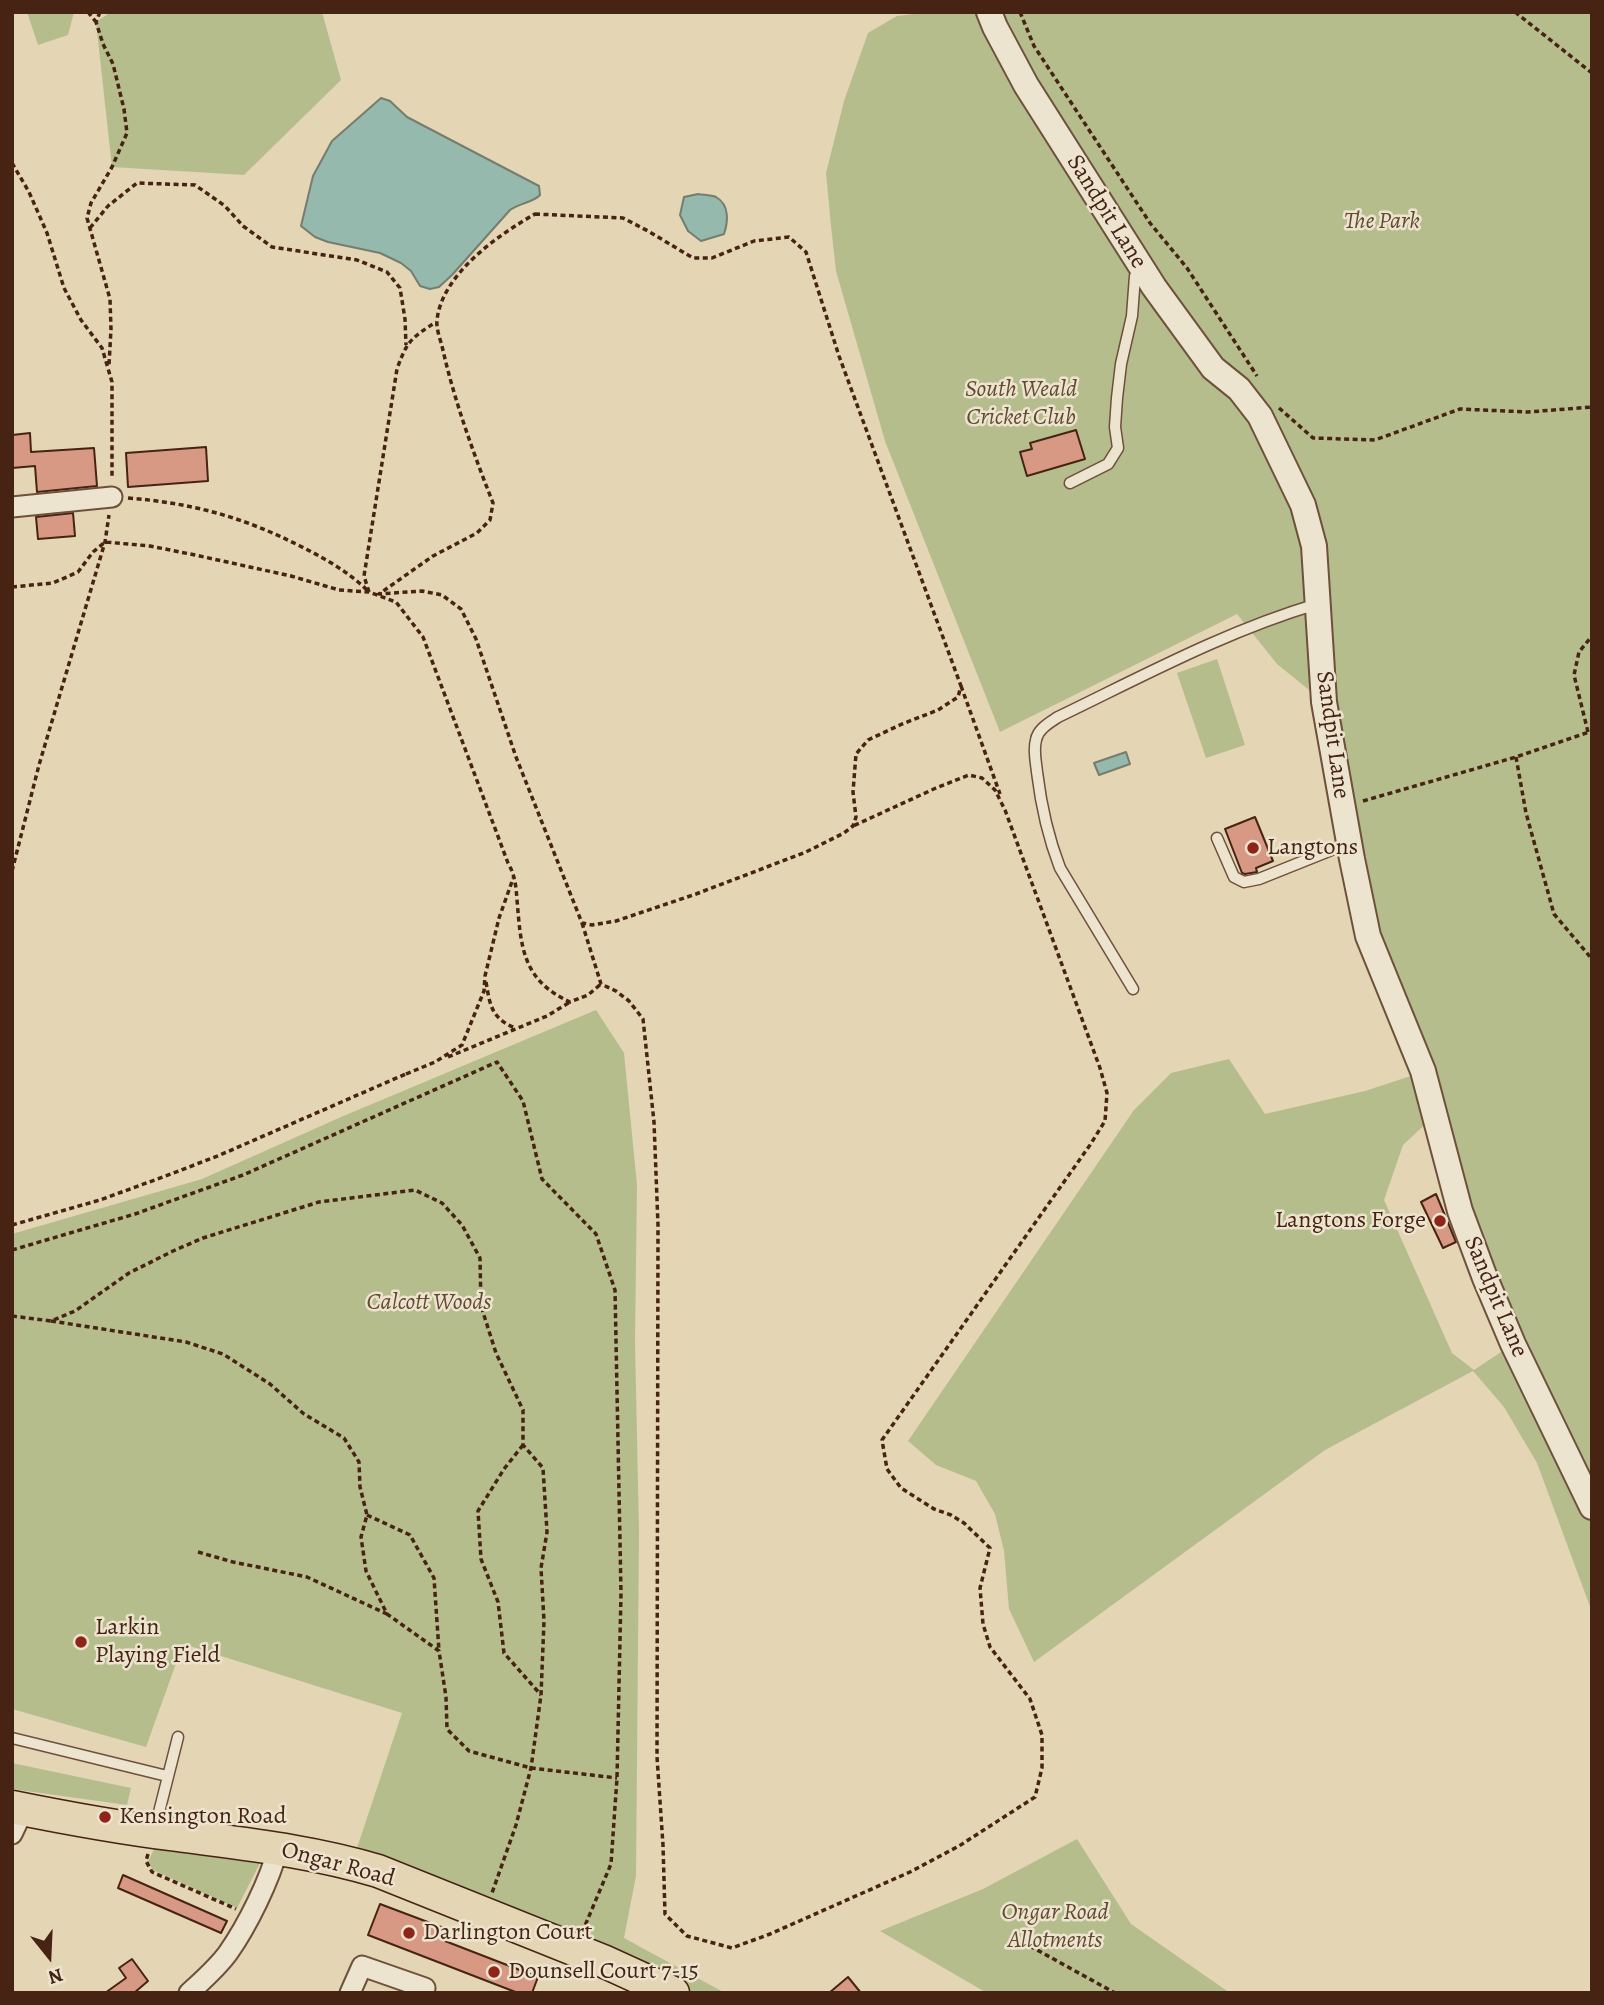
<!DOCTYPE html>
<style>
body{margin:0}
#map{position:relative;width:1604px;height:2005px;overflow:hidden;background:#e4d5b5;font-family:Alegreya,serif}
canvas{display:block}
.frame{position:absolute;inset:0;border:14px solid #462312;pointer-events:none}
.north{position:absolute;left:14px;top:1921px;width:70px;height:70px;-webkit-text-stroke:5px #ede4cf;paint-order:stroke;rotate:162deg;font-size:19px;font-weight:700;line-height:28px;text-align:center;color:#462312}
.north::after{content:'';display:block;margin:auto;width:24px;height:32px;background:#462312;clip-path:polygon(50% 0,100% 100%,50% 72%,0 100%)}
</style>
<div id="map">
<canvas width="1604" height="2005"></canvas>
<div class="frame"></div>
<div class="north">N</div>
</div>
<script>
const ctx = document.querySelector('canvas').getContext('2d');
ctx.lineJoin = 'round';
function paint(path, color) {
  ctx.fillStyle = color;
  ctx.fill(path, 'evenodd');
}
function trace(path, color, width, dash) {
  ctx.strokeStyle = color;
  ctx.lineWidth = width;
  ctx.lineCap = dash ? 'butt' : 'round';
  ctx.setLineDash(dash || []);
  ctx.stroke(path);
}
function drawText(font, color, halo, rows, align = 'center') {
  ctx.font = font + ' Alegreya,serif';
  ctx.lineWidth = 5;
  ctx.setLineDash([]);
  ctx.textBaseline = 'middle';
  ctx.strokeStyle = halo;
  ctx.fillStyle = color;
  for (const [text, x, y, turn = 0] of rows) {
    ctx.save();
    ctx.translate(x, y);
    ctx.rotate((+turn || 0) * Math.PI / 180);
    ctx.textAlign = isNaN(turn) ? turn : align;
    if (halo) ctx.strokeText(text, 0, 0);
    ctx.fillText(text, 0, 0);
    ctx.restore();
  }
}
paint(new Path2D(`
 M27 12H74L68 35 38 45Z
 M111 12H322L341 80 244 175 112 167 96 22Z
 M931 12H1592V1612L1537 1463 1504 1407 1473 1371 1325 1450 1034 1662 1009 1609 1004 1551 995 1514 976 1481 936 1465 908 1441 1134 1110 1171 1073 1229 1059 1265 1114 1365 1091 1423 1072 1368 936 1324 702 1277 664 1237 614 1000 732 885 441 836 271 831 226 826 173 844 101 868 33 897 16ZM1434 1116 1513 1344 1474 1370 1452 1353 1384 1200 1403 1145Z
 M1217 659 1245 745 1206 758 1177 673Z
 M596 1010 624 1053 637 1185 635 1341 639 1532 636 1876 624 1938 725 1993H689L649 1981 352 1863 402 1713 183 1644 146 1747 12 1709V1234L202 1179 341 1117Z
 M12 1763 131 1788 127 1805 12 1789Z
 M1077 1839 1131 1924 1230 1993H987L880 1931 983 1889Z
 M155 1847 207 1856 255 1859 259 1860V1865L237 1908 153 1870 148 1862Z`), '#b5bd8d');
const water = new Path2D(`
 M381 98 390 101 407 117 539 186 540 195C534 202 520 203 510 210L452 275 439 287 430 289 420 286 411 271 401 263 380 253 328 242 315 237 301 226 313 176 332 141Z
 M698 194C703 195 711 195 716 197 730 205 728 222 724 234L701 241 688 231 680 215 684 197Z
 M1126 752 1130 764 1099 775 1094 763Z`);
paint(water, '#95b9ac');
trace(water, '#757d6e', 2);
const building = new Path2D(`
 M1076 430 1085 459 1027 476 1020 452 1032 449 1030 443Z
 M30 433 31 452 94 448 97 486 37 492 35 466 12 468V435Z
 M206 447 208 481 128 487 126 453Z
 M73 513 75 536 38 539 36 517Z
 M1255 817 1273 861 1256 868 1257 872 1245 874 1242 873 1225 829Z
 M1436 1194 1456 1242 1443 1248 1421 1202Z
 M123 1875 227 1921 221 1933 118 1888Z
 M380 1904 449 1930 445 1941 538 1977 532 1993H518L368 1935Z
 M132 1959 148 1981 134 1993H105L126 1978 119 1968Z
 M848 1977 861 1993H829Z`);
paint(building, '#d89984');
trace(building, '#462312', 2);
const service = new Path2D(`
 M1070 483 1108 464 1118 448 1115 427 1117 398 1121 364 1132 316 1135 276 1142 270
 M1217 838 1234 877 1244 882 1259 879 1349 843
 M1133 989 1060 868C1048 837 1041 805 1037 772 1036 762 1033 750 1036 740 1038 729 1049 723 1058 717 1143 676 1226 631 1317 604
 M12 1738 167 1776
 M155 1828 178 1737`);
const minor = new Path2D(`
 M12 507 112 497
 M12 1834 24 1809
 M189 1993C203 1980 217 1968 228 1953 247 1926 270 1880 278 1848
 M350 1993 362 1966 425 1988`);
const tertiary = new Path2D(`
 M989 12 995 27 1026 85 1154 287 1213 368 1239 389 1260 416 1303 505 1314 546 1324 702 1352 859 1368 936 1423 1071 1460 1211 1485 1278 1513 1344 1592 1507`);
const primary = new Path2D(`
 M12 1807C66 1818 122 1828 177 1835 244 1844 312 1851 378 1871L603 1961 673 1993`);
trace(service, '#6e503b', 13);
trace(minor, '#6e503b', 23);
trace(tertiary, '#6e503b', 28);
trace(primary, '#462312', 35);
trace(new Path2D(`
 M88 12 96 22
 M100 12 96 22 103 44 113 64 124 109 127 133 112 167 91 203 87 218 110 299 111 329 109 365
 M1020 12 1034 46 1150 223 1187 268 1257 376
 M1515 12 1592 73
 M12 163 29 192 47 233 64 288 81 320 102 348 112 382V479
 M535 214 623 218 648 231 693 258H712L754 241 789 237 806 252 839 356 961 686 958 697 938 710 902 724 868 740 856 754 853 792 856 817 853 826 844 833 806 852 696 894 616 921 592 925 582 923 516 757 476 639 461 609 442 595 422 591 379 594 433 556 477 533 490 520 493 503C473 452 454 400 442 346 440 339 436 328 437 320 442 274 498 235 535 214Z
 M90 228 108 206 137 183 195 185 225 206 243 226 272 247 357 260 387 272 400 288 405 319 406 345
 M1279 408 1313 438 1375 440 1460 409 1528 412 1592 407
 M128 498C192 503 243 517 300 546 324 558 349 572 368 591
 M12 587 53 583 78 572 93 552 105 542 150 546 195 555 291 576 339 590 369 592 396 602 423 637 508 863C515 875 516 886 517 900 521 947 522 980 570 1002L588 995 601 984
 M369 592 364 576 397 369C407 341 411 338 436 322
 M961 686 1000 794
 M1588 732 1574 675 1579 652 1592 636
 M1516 757 1526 813 1554 914 1592 959
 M1363 801 1516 757 1592 731
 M12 871 39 765 105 542 109 515
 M582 923 601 984 616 991 629 1001 643 1019 654 1122 658 1225 657 1757 663 1845 665 1914 687 1936 732 1948 770 1934 910 1872 959 1846 1035 1797 1042 1768V1735L1030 1699 990 1647 983 1624 980 1588 990 1548 964 1523 951 1515 934 1509 901 1488 887 1469 882 1440 1090 1145 1105 1121 1107 1093 1100 1068 1005 810 995 790 982 778 969 775 936 788 853 826
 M486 982C490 1005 491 1018 515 1028
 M448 1057 547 1016 570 1002
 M406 1074 435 1062 462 1045 484 991 485 976 499 918 514 876
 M12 1225 100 1200 171 1174 220 1155 408 1073
 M12 1250 135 1214 243 1175 497 1062 523 1101 542 1179 596 1234 615 1290 621 1593 617 1778 611 1864 584 1928
 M12 1316 51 1321 75 1311 129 1273 173 1251 203 1238 319 1202 415 1190 442 1203 462 1225 480 1258 481 1306 496 1353 523 1410V1445L543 1468 547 1532 541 1568 544 1621 541 1695 531 1768 516 1825 492 1893
 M51 1321 186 1342 223 1354 270 1384 304 1414 344 1438 359 1462 360 1487 367 1515 361 1537 366 1571 387 1614 439 1651 446 1697 447 1729 469 1751 531 1768 617 1778
 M523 1445 504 1469 478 1511 481 1559 498 1602 504 1653 541 1695
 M367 1515 410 1535 434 1578 439 1651
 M198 1552 233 1562 307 1577 387 1614
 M148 1854 146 1861 152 1872 236 1909
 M1030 1946 1115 1993`), '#462312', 3.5, [5, 3.5]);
trace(service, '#ede4cf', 10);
trace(minor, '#ede4cf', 19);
trace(tertiary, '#ede4cf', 24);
trace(primary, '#e4d5b5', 32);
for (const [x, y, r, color] of [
 [1253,848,7,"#8f2418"],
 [1440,1221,7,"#8f2418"],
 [81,1642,7,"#8f2418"],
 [105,1817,7,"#8f2418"],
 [409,1933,7,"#8f2418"],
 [494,1972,7,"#8f2418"]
]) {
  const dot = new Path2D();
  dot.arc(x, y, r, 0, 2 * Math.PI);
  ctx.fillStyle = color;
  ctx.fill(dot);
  trace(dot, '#ede4cf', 2.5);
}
drawText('24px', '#462312', '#ede4cf', [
 ["Sandpit Lane",1106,212,58],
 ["Sandpit Lane",1332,735,82],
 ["Sandpit Lane",1495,1297,67],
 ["Ongar Road",338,1865,15]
]);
drawText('italic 24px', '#624a31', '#ede4cf', [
 ["The Park",1382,222],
 ["South Weald",1021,390],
 ["Cricket Club",1021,418],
 ["Calcott Woods",429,1303],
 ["Ongar Road",1055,1913],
 ["Allotments",1055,1941]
]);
drawText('24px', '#462312', '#ede4cf', [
 ["Langtons",1267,848],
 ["Langtons Forge",1426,1221,"right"],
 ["Larkin",95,1628],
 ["Playing Field",95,1656],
 ["Kensington Road",119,1817],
 ["Darlington Court",423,1933],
 ["Dounsell Court 7-15",508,1972]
], 'left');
</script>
